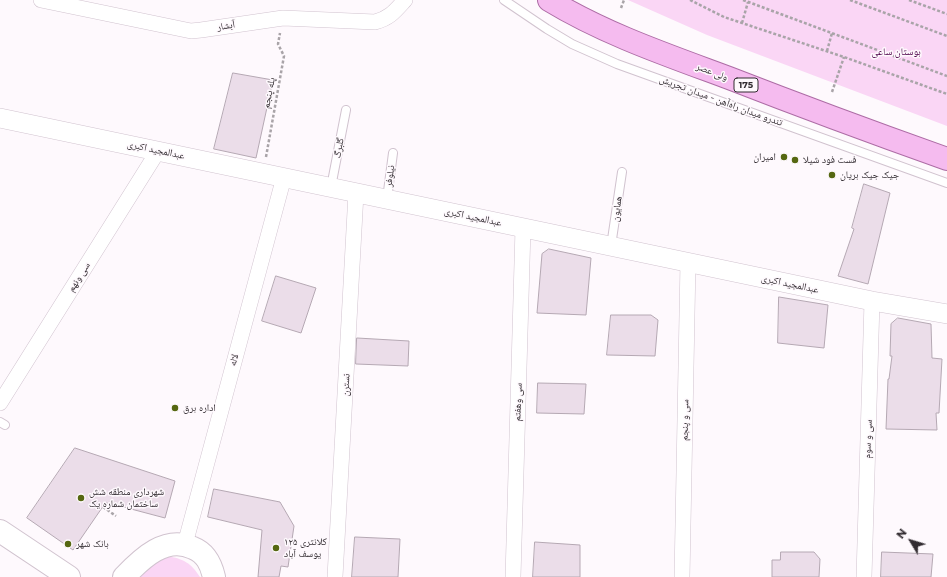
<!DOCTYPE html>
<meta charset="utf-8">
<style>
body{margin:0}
#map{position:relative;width:947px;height:577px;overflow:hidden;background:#fef9fd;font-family:Montserrat,sans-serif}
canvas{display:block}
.north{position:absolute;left:891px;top:521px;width:40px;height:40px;-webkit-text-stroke:3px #fef9fd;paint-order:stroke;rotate:308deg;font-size:11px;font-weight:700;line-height:16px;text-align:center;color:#322c31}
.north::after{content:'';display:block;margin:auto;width:14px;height:18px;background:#322c31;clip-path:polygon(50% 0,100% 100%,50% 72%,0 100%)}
</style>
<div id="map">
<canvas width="947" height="577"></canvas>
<div class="north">N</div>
</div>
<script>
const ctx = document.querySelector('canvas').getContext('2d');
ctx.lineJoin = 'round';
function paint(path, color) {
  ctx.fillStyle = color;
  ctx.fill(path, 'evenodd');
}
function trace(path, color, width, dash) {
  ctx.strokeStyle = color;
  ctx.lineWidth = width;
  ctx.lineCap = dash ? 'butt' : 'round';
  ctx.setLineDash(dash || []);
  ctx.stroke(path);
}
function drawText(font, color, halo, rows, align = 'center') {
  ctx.font = font + ' Montserrat,"Noto Naskh Arabic",sans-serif';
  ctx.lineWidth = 3;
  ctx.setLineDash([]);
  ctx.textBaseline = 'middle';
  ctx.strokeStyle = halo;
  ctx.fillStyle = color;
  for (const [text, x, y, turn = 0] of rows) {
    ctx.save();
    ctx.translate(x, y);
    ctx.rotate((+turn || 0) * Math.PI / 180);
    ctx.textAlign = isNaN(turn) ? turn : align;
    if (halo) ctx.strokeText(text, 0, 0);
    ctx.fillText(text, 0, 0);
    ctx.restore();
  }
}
paint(new Path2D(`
 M628 0H947V126L707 35Z
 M167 556C184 559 191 563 200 577H140L156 562Z`), '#fad6f5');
const building = new Path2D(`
 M233 73 273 80 256 158 214 149Z
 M864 184 890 193 868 284 838 276 854 229 852 228Z
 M549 249 591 258 586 315 537 313 542 254Z
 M276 276 316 288 301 333 262 321Z
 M779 297 828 305 824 348 778 343Z
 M611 315H651L658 320 655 356 607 355Z
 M898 318 931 324 932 358 942 359 939 413H936L937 430 886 429 888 379H889L892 356H890L891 324Z
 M357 338 409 341 408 366 356 364Z
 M538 383 586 384 584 414 537 413Z
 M75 448 175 481 165 518 116 505 113 508 106 502 73 550 27 518Z
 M214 489 280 502 294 526 288 567 281 566 279 577H258L262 530 208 517Z
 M355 537 400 539 398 577H352Z
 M535 542 580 545V577H533Z
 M781 552H814L820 559 819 577H772V560H780Z
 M882 552 933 554 931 577H881Z`);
paint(building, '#ebdde9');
trace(building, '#b5a8b3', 1);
const service = new Path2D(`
 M504 0 547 29 572 44 617 64 947 183
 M331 187 346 110
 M387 199 393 153
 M611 246 622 172
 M0 422 5 425`);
const minor = new Path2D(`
 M41 0 191 31 201 30 283 18 375 22C390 18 395 11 405 0
 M0 403 158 151
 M185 544 284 177
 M335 577 356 193
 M513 577 523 228
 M682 577 688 262
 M864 577 872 301`);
const tertiary = new Path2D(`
 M0 118 872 301 947 314`);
const secondary = new Path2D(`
 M0 531 69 577
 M124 577C142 558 166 535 193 548 206 553 211 564 214 577`);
const primary = new Path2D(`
 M549 0C605 34 667 55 729 78 801 106 874 133 947 159`);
trace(service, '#d1c3cf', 10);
trace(minor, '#d1c3cf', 16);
trace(tertiary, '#d1c3cf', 20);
trace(secondary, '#d1c3cf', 24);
trace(primary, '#ad6ca5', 24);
trace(new Path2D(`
 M690 0 724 17 844 57 947 94
 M743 0 947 76
 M850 0 947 36
 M909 0 947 14
 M621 8 624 0
 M742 23 748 2
 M827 51 832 33
 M832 92 844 57
 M266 157 284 56 278 44 280 33
 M103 507 116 516`), '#a9a4a8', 2.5, [3, 2]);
trace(service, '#fff', 8);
trace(minor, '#fff', 15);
trace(tertiary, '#fff', 19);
trace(secondary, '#fff', 22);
trace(primary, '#f5bbef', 22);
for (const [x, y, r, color] of [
 [784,157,4,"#556711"],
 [795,160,4,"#556711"],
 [832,175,4,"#556711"],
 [175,408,4,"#556711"],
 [81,498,4,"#556711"],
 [68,544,4,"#556711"],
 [276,548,4,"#556711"]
]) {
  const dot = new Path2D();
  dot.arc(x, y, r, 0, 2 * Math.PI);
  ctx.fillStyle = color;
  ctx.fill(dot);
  trace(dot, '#fef9fd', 1.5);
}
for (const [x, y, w] of [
 [746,85,24]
]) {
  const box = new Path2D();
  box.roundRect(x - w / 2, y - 7, w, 14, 3);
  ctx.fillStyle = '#fef9fd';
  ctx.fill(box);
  trace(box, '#322c31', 1);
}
drawText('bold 9px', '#322c31', null, [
 ["175",746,85]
]);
drawText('10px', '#322c31', '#fef9fd', [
 ["آبشار",226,26,-9],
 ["ولی عصر",712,72,21],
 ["پله پنجم",269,93,-79],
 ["تندرو میدان راه‌آهن - میدان تجریش",721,101,20],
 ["گلبرگ",339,148,-79],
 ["عبدالمجید اکبری",156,150,12],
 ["نیلوفر",390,176,-83],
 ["همایون",617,209,-82],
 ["عبدالمجید اکبری",473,217,12],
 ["سی ونهم",79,277,-58],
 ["عبدالمجید اکبری",790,284,12],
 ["لاله",234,360,-75],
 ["نسترن",346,385,-87],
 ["سی وهفتم",518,402,-88],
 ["سی و پنجم",685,420,-89],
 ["سی و سوم",868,439,-88]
]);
drawText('10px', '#4d0049', '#fef9fd', [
 ["بوستان ساعی",896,52]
]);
drawText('10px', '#322c31', '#fef9fd', [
 ["امیران",776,157,"right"],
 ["فست فود شیلا",803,160],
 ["جیک جیک بریان",840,175],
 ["اداره برق",183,408],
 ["شهرداری منطقه شش",89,492],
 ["ساختمان شماره یک",89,504],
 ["کلانتری ۱۲۵",284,542],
 ["یوسف آباد",284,554],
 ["بانک شهر",76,544]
], 'left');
</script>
